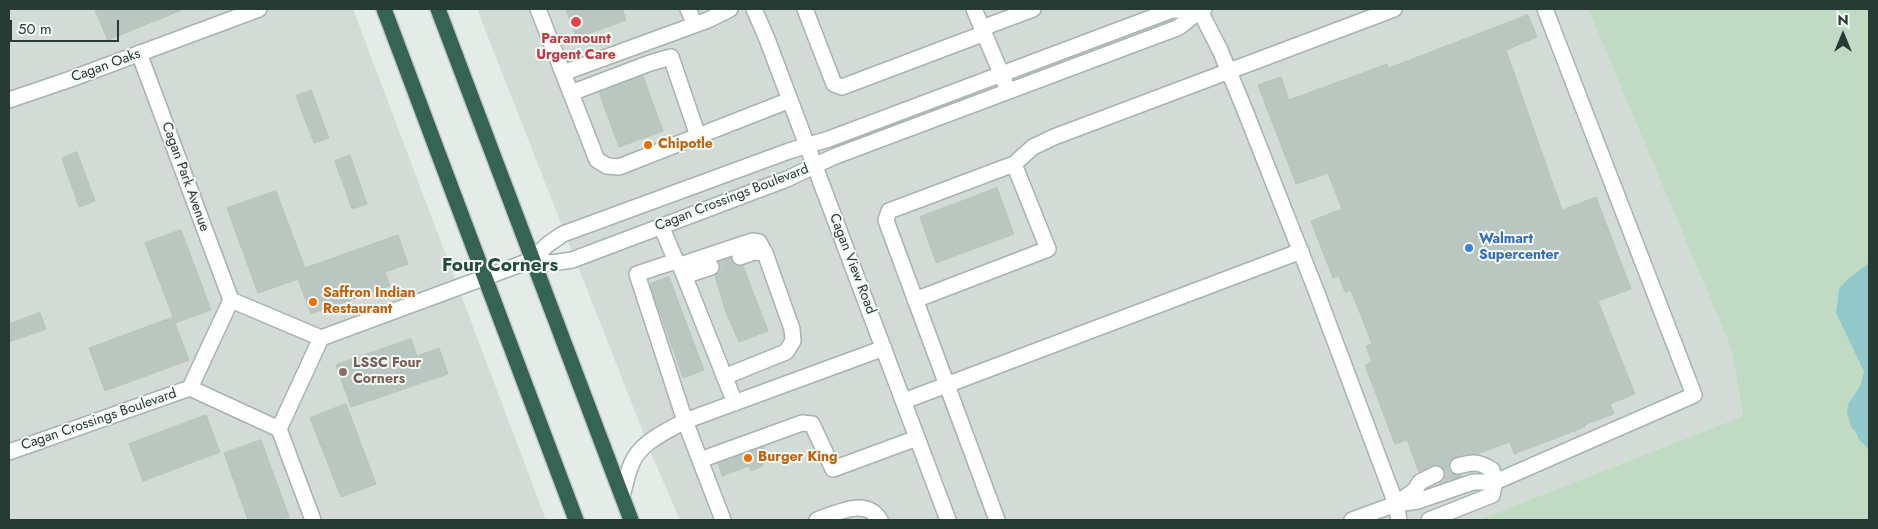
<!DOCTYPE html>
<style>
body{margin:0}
#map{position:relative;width:1878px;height:529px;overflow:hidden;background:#e4ece7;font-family:Jost,sans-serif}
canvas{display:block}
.frame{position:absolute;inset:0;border:10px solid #263b33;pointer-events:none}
.north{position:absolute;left:1818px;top:10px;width:50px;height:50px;-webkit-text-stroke:4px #f4f9f6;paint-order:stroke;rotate:0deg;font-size:14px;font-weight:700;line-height:20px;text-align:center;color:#263b33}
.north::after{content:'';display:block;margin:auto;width:18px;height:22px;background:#263b33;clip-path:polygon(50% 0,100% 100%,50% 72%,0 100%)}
.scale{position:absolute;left:10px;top:20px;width:109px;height:22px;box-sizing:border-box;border:2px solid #263b33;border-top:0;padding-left:6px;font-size:15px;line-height:18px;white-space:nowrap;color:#263b33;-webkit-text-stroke:4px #f4f9f6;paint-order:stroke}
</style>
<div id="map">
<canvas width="1878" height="529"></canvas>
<div class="frame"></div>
<div class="north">N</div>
<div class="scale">50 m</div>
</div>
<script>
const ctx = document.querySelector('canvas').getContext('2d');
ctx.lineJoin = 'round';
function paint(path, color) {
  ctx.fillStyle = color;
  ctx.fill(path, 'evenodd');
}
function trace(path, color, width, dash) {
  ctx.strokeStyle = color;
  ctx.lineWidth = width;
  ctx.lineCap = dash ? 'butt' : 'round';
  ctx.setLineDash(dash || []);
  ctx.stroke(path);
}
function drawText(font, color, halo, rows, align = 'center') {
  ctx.font = font + ' Jost,sans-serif';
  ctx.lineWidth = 4;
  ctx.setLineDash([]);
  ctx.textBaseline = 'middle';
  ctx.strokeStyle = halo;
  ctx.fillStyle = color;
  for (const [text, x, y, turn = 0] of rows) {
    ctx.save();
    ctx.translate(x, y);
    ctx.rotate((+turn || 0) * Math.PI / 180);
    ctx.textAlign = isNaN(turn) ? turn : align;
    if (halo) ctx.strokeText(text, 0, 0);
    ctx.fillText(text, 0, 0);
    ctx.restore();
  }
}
paint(new Path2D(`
 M9 9H353L546 520H9L10 478 9 475Z
 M477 9H1588L1731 348 1743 416 1478 520H680L654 460Z`), '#d2dbd6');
paint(new Path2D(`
 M1588 9H1869V263L1836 313 1864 372 1860 386 1848 404 1851 427 1855 431 1860 441 1869 449V520H1478L1743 416 1731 348Z`), '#c0dac3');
paint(new Path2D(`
 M1869 263V449L1860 441 1855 431 1851 427 1847 412 1848 404 1860 386 1864 372 1836 313 1839 289 1848 279Z`), '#93c8ca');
const building = new Path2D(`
 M95 9H184L108 40Z
 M566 9H622L626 20 577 38Z
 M1528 15 1537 37 1506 50 1562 210 1596 197 1631 289 1598 301 1635 394 1610 404 1614 414 1584 425 1585 427 1514 454 1510 442 1477 454 1455 457 1449 463V469L1455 475 1462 476 1440 484 1445 475 1442 466 1432 465 1419 472 1407 440 1395 444 1365 365 1372 362 1366 346 1372 344 1351 290 1345 292 1339 276 1333 278 1311 221 1342 209 1328 173 1296 184 1258 85 1281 77 1289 100 1387 64 1388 68Z
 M643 76 663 131 619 147 599 92Z
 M311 90 329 138 314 143 296 96Z
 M77 152 95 201 79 207 62 158Z
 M350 155 367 204 352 209 335 161Z
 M997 188 1014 234 936 263 920 217Z
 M276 191 305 268 398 235 408 264 385 272 390 286 311 314 298 279 258 293 227 208Z
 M181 230 211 310 175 323 189 360 105 391 89 348 173 317 145 243Z
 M731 258 734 264 743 266 768 331 739 342 726 312 715 276 720 269 719 262Z
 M669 277 704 370 683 378 650 284Z
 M40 313 46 329 9 342V324Z
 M411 339 417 356 439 348 448 374 351 407 336 365Z
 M346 404 376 484 341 497 310 418Z
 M206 415 220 452 143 481 129 444Z
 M261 440 289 517 281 520H248L224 453Z
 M764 447 769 460 762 463 763 466 751 471 749 466 722 476 718 463Z`);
paint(building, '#bac6c0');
trace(building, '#b7c5bd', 1);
trace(new Path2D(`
 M711 267 740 257
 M1438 480 1461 473`), '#bec9c3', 15, [15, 8]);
const minor = new Path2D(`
 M538 9 597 160 607 166 619 167 790 100
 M688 9 695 25
 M754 9 767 39 948 520
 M805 9 832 79 834 84 842 87 985 33
 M974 9 1005 83
 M1199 9 1220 50 1244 108 1315 288 1396 504 1399 520
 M982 28 1033 9
 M139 53 231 300
 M563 73 708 20 730 9
 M571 93 650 63 671 57 698 136
 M9 100 68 80 259 9
 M661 226 676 261 680 265 735 403
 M740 257 754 252 765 253
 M532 260 552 263 572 260 787 179 833 157 1177 28C1187 23 1194 12 1204 9
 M532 260 547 245 563 234 789 151 829 139 1172 10 1199 11
 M676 261 637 274 685 421 723 520
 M680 265 752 241 759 242 765 253 792 329 793 341 786 352 724 377
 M685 276 711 267
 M915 300 1048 249 1014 164
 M190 388 231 300 321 338 532 260
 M904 401 1301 251
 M279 429 313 520
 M9 452 190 388 279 429 321 338
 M700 460 802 423 812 424 833 469 917 438
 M622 496C625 486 627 475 631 465 639 443 665 432 685 421L884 348
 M1397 503 1415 490 1420 482 1436 474
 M817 520C837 513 866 497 880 520
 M997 520 888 226 886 220 889 211 1014 164 1033 147 1054 137 1394 9
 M1352 520 1396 504 1418 501 1473 482H1495L1694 395 1545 9
 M1429 520 1492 495 1495 482 1492 470C1479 461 1473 462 1458 466`);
const highway = new Path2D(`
 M384 9 576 520
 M438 9 631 520`);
trace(minor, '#a7b3ad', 18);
trace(highway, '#c2c8c6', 18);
trace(minor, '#fff', 15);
trace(highway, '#356454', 15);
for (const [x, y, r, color] of [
 [576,22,6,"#e0444e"],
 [648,145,5,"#e8710a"],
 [1469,248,5,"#3f7fe0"],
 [313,302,5,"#e8710a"],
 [343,372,5,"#8d6e63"],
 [748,458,5,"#e8710a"]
]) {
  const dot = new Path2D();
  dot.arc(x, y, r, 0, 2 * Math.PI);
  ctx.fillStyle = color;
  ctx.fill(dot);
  trace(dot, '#f4f9f6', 2);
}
drawText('bold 14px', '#be3a42', '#f4f9f6', [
 ["Paramount",576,40],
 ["Urgent Care",576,56]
]);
drawText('14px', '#263b33', '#f4f9f6', [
 ["Cagan Oaks",106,66,-20],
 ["Cagan Park Avenue",185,177,70],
 ["Cagan Crossings Boulevard",732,198,-21],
 ["Cagan View Road",852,264,69],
 ["Cagan Crossings Boulevard",99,420,-19]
]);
drawText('bold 14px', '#c56008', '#f4f9f6', [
 ["Chipotle",658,145],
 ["Saffron Indian",323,294],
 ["Restaurant",323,310],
 ["Burger King",758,458]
], 'left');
drawText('bold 14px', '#366cbe', '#f4f9f6', [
 ["Walmart",1479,240],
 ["Supercenter",1479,256]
], 'left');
drawText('bold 14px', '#785e54', '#f4f9f6', [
 ["LSSC Four",353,364],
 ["Corners",353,380]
], 'left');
drawText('bold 19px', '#244b3c', '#f4f9f6', [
 ["Four Corners",500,266]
]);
</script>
